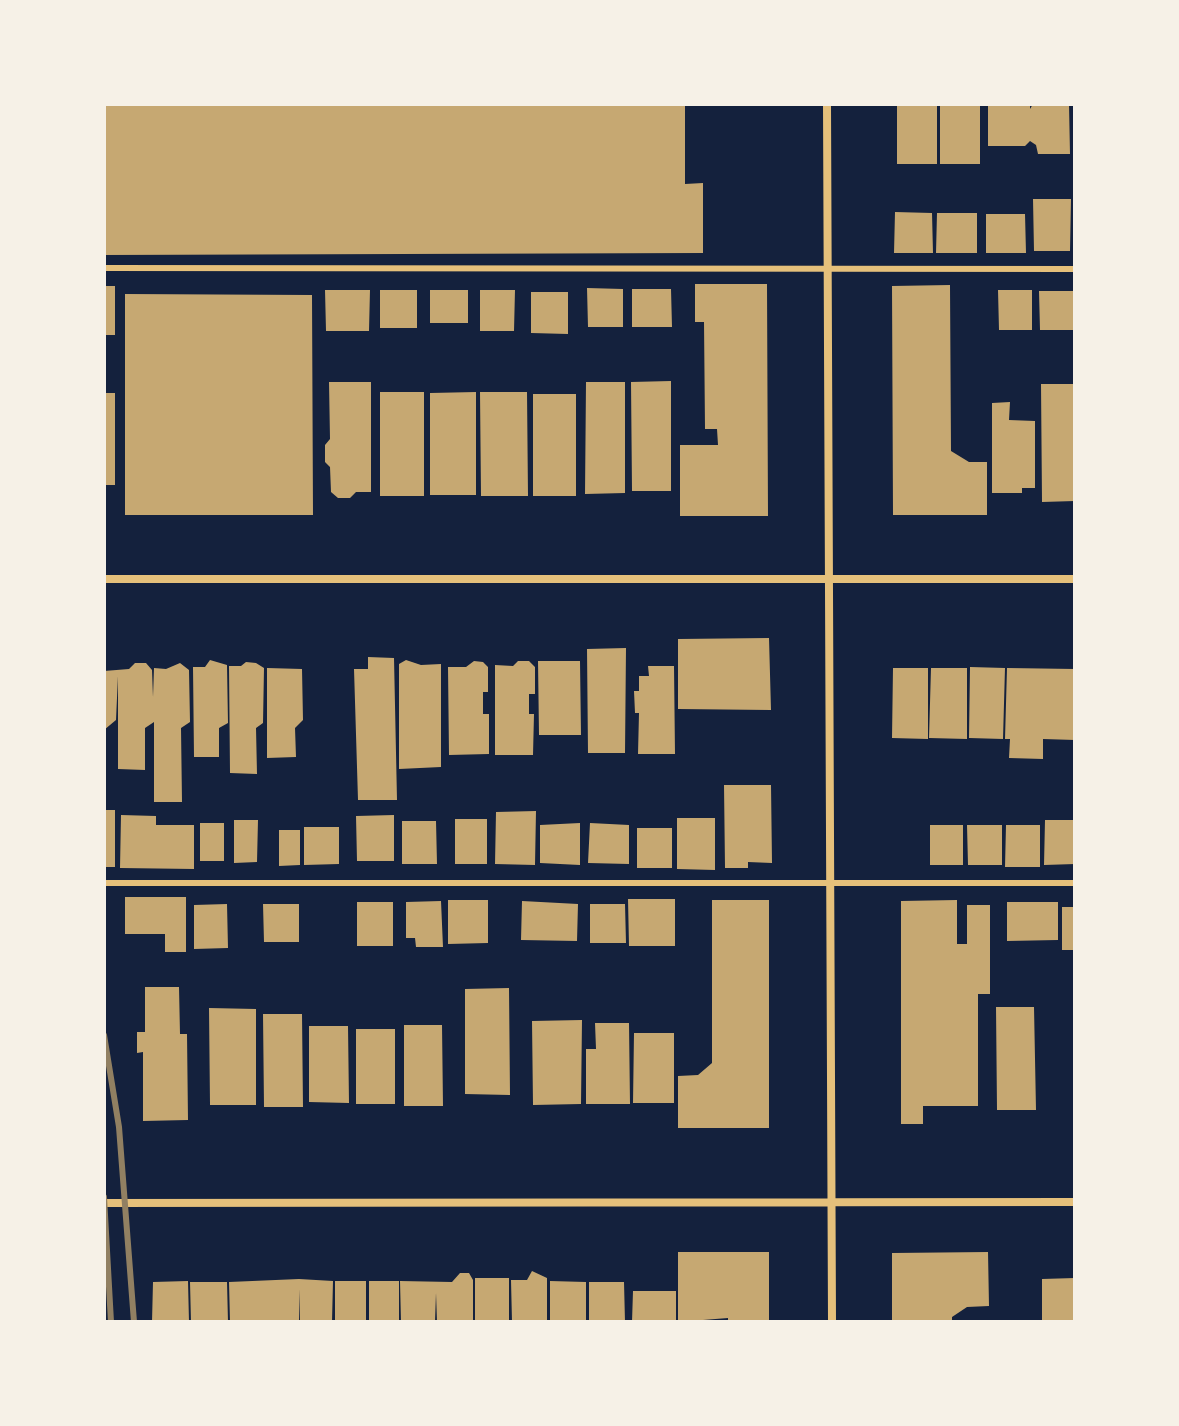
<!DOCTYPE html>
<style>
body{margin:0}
#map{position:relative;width:1179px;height:1426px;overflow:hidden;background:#14213d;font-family:"Space Grotesk",sans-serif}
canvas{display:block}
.frame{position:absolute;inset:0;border:106px solid #f6f1e7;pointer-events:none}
</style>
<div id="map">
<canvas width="1179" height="1426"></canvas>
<div class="frame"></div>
</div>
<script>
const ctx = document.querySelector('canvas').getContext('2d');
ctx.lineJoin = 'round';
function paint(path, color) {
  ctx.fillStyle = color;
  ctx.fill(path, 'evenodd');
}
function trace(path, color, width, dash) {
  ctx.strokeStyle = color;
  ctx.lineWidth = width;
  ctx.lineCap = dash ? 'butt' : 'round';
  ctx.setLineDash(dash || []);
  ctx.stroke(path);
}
paint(new Path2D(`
 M104 104H685V184L703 183V253L104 255Z
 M897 104H937V164H897Z
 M940 104H980V164H940Z
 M988 104H1030V109L1033 104H1069L1070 154H1038L1036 145 1030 141 1025 146H988Z
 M1033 199H1071L1070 251H1034Z
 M895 212 932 213 933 253H894Z
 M937 213H977V253H936Z
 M986 214H1025L1026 253H986Z
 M695 284H767L768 516H680V445H718L717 429H705L704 322H695Z
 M950 285 951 451 969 462H987V515H893L892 286Z
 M104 286H115V335H104Z
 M587 288 623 289V327H588Z
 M632 289H671L672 327H632Z
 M325 290H370L369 331H326Z
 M380 290H417V328H380Z
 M430 290H468V323H430Z
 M480 290H515L514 331H480Z
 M998 290H1032V330H999Z
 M1039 291H1075L1074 330H1040Z
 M531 292H568V334L531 333Z
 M125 294 312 295 313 515H125Z
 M671 381V491H632L631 382Z
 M329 382H371V492H356L350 498H338L331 492 330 467 325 462V445L330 439Z
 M586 382H625V493L585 494Z
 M1041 384H1075V501L1042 502Z
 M380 392H424V496H380Z
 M476 392V495H430V393Z
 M480 392H527L528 496H481Z
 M104 393H115V485H104Z
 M533 394H576V496H533Z
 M1010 402 1009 420 1035 421V488H1022V493H992V403Z
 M769 638 771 710 678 709V639Z
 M626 648 625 753H588L587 649Z
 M368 657 394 658 397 800H358L354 669H368Z
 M210 660 227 665 228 723 219 728V757H194L193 667H205Z
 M406 660 421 665 441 664V767L399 769V664Z
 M474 661 483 662 488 667V692H483V714H489V754L449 755 448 667H466Z
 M518 661H529L535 667V694H529V714H534L533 755H495V665L513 666Z
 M538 661H580L581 735H539Z
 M246 662 256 663 264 668 263 723 256 728 257 774 230 773 229 666H241Z
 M135 663H146L152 670 153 697 154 668 166 669 180 663 189 670 190 722 181 728 182 802H154V722L145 728V770L118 769V676L116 720 104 730V671L129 669Z
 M648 666H674L675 754H638L639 713H635L634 691H639V676H649Z
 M970 667 1005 668 1003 739 969 738Z
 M267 668 302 669 303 720 295 728 296 757 267 758Z
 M893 668H928V739L892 738Z
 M931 668H967V739L929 738Z
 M1007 668 1075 669V740L1043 739V759L1009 758 1010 739H1005Z
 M724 785H771L772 863 748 862V868H725Z
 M104 810H115V867H104Z
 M536 811 535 865 495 864 496 812Z
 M121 815 156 816V825H194V869L120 868Z
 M394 815V861H357L356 816Z
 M677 818H715V870L677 869Z
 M455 819H487V864H455Z
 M234 820H258L257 862 234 863Z
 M1045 820H1075V864L1044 865Z
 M402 821H436L437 864H402Z
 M200 823H224V861H200Z
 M580 823V865L540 863V825Z
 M590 823 629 825V864L588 863Z
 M930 825H963V865H930Z
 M967 825H1002V865H968Z
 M1006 825H1040V867H1005Z
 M304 827H339V864L304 865Z
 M637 828H672V868H637Z
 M279 830H300V865L279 866Z
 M125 897H186V952H165V934H125Z
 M628 899H675V946H629Z
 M448 900H488V943L448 944Z
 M712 900H769V1128H678V1076L698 1075 712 1063Z
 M957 900V944H967V905H990V994H978V1106H923V1124H901V901Z
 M441 901 443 947H416L415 938H406V902Z
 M522 901 578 904 577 941 521 940Z
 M357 902H393V946H357Z
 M1007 902H1058V940L1007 941Z
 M227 904 228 948 194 949V905Z
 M263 904H299V942H264Z
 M590 904H625L626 943H590Z
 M1062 907H1075V950H1062Z
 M145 987H179L180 1034H187L188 1120 143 1121V1052L137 1053V1032H145Z
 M509 988 510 1095 465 1094V989Z
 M996 1007H1034L1036 1110H997Z
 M209 1008 256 1009V1105H210Z
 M263 1014H302L303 1107H264Z
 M582 1020 581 1104 533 1105 532 1021Z
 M595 1023H629L630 1104H586V1049H596Z
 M404 1025H442L443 1106H404Z
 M309 1026H348L349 1103 309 1102Z
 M356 1029H395V1104H356Z
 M634 1033H674V1103H633Z
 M678 1252H769V1322H728V1318L678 1322Z
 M988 1252 989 1306 967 1307 952 1317V1322H892V1253Z
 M532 1271 547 1278V1322H512L511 1280H527Z
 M460 1273H469L473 1280V1322H437L436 1293 435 1322H401L400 1281 452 1282Z
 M475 1278H509V1322H475Z
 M1075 1278V1322H1042V1279Z
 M299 1279 333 1281 332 1322H300V1289L299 1322H230L229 1282Z
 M188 1281 189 1322H152L153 1282Z
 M335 1281H366V1322H335Z
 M369 1281H399V1322H369Z
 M550 1281 586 1282V1322H550Z
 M190 1282H227L228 1322H191Z
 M589 1282H624L625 1322H589Z
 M633 1291H676V1322H632Z`), '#c6a872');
trace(new Path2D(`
 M104 268 1075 269
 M104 883H1075`), '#e5c07b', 6);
trace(new Path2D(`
 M827 104 832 1322
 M104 579H1075
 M104 1203 1075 1202`), '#e5c07b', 8);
trace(new Path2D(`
 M104 1035 119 1127 134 1322
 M104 1197 111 1322`), '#918062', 6);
</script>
